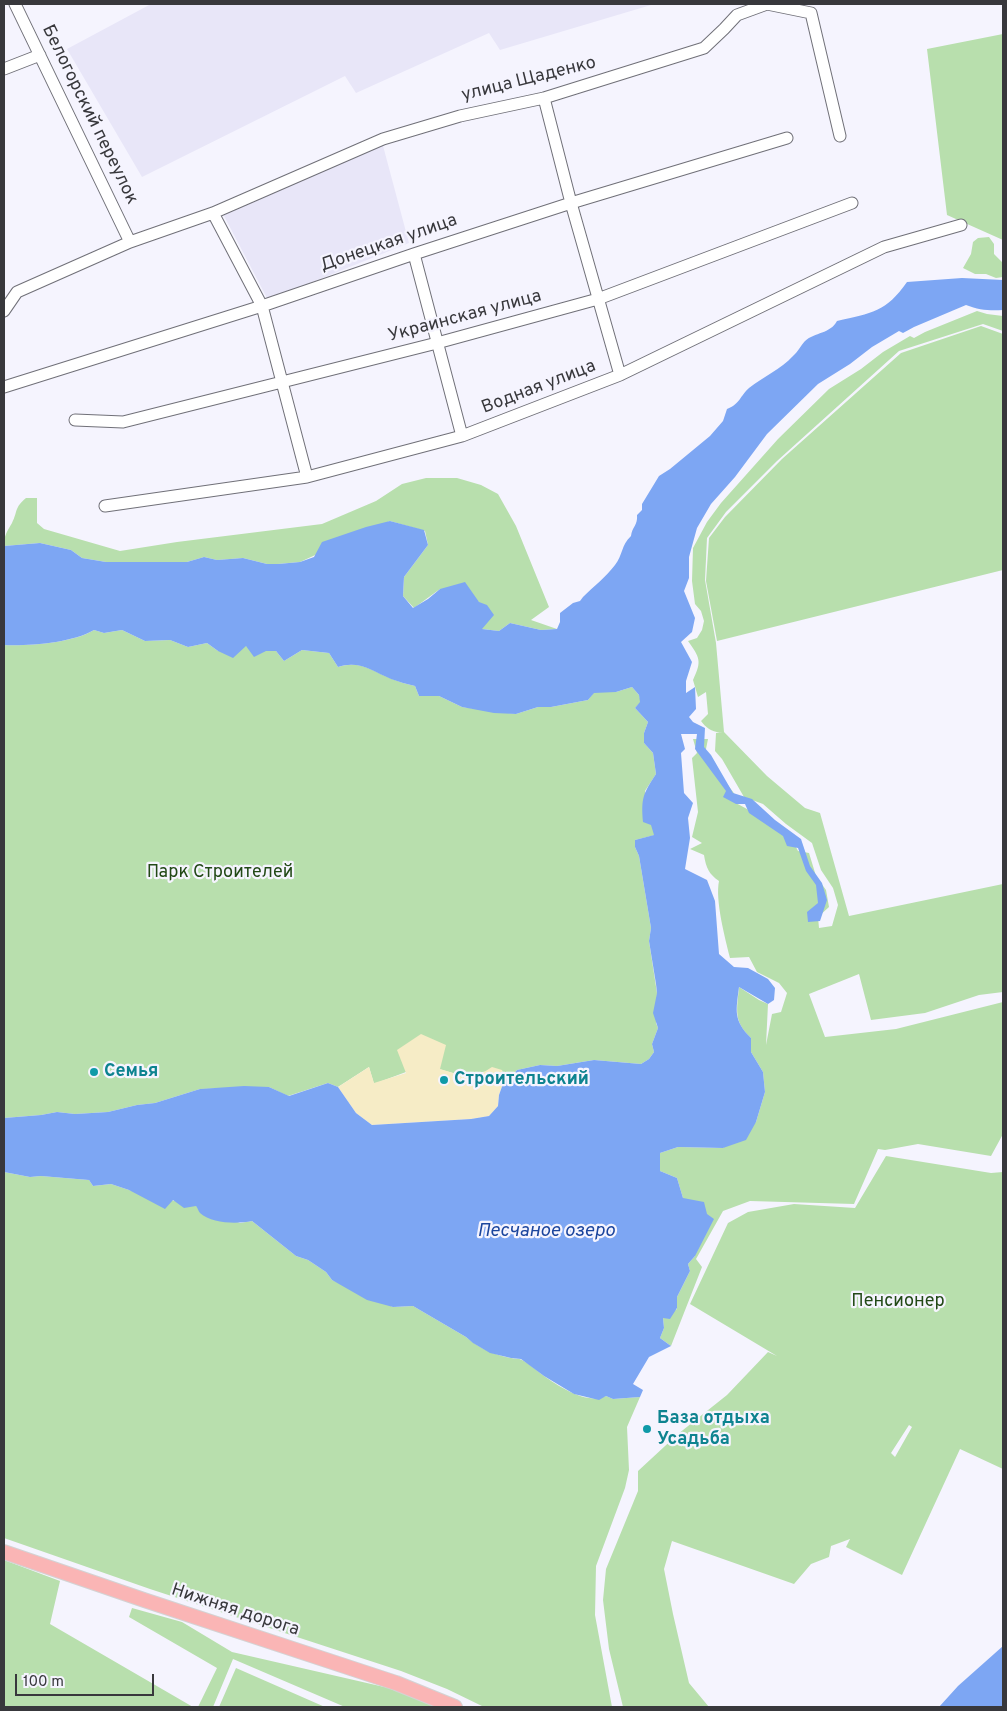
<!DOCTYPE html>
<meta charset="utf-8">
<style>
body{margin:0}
#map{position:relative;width:1007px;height:1711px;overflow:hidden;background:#f5f4fe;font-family:Overpass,sans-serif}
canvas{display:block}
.frame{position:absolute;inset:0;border:5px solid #38383c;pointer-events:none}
.scale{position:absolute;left:15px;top:1674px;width:139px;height:22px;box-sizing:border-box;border:2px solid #38383c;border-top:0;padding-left:6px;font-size:15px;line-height:18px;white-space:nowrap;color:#38383c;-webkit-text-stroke:4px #f5f4fe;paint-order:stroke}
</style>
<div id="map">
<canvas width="1007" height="1711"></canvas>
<div class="frame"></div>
<div class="scale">100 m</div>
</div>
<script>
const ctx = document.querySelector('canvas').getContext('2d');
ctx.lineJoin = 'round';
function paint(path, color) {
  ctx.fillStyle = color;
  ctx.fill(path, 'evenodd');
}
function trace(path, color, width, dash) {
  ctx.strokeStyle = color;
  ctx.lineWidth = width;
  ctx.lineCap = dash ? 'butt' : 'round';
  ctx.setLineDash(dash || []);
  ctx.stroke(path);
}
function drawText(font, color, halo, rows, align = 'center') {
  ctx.font = font + ' Overpass,sans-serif';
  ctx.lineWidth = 4.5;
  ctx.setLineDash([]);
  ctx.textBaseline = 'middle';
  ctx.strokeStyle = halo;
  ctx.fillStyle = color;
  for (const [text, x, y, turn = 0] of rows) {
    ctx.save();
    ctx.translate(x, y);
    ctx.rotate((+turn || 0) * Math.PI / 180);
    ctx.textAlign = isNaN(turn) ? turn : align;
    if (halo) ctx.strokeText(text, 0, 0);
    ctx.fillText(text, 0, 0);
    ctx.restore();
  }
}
paint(new Path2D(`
 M151 4H651V5L500 50 489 33 356 93 345 76 142 177 67 49Z
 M382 142 409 243 268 300 222 212Z`), '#e8e6f8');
paint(new Path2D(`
 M1003 34V240L947 215 927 49Z
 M989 237 994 244V254L1003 263V277L996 278 986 274H975L963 268 971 254 973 242 978 238Z
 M977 311 987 314 1003 316V331L983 324 899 351 777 461 726 512 707 538 705 580 716 643 724 732 767 776 805 808 820 813 849 916 1003 884V992L979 995 925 1013 871 1020 859 974 809 994 825 1037 896 1029 1003 1002V1134L991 1156 918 1144 885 1150 878 1149 854 1204 750 1201 723 1211 696 1259 702 1267 671 1346 660 1338 664 1328 663 1318 677 1309V1297L690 1271 688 1264 695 1256 683 1198 677 1178 660 1171V1153L678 1147 723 1148 756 1122 765 1092 763 1072 751 1052V1038C733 1021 737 1010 739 987L759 1000 768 1004 766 1045 772 1014 781 1012 787 993 779 983 757 972 749 957 730 958C725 938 715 900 719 881 709 874 706 868 704 855L690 849 702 843 692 837 698 812 692 758 697 753 693 739H708L705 754 736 796 734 802 747 809 793 841 798 851 809 853 816 876 826 890 829 907 818 917 819 928 832 926 838 905 833 888 821 870 812 843 786 824 763 804 744 797 722 759 715 751 716 733 722 732C713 733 706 728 701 721L708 714 706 692 698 697 693 680C702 661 700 658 688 641L697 638 702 630 704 621 701 611 695 604 692 581 693 548 707 522 721 503 778 439 829 389 861 369 883 352 910 336 914 338 925 332Z
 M981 326 1003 334V570L717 641 706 581 709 538 725 517 782 459 901 353Z
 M426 478H457L481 485 498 494 516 526 549 607 531 620 557 629 541 630 510 623 499 631 482 629 479 602 440 589 414 608 403 596 404 577 428 545 425 531 390 521 300 562 278 564H267L243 558 217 560 204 557 187 562H106L82 558 71 550 40 543 4 546C4 535 7 532 12 523 18 511 14 508 26 498H37V523L44 529 120 551 177 542 322 524 376 501 402 484Z
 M94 630 104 633 122 630 145 641 170 640 188 647 207 643 218 651 246 646 266 651H276L284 661 302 650 329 653 338 667C360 660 372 671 392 679 399 682 407 684 415 686L419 696H439L462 707 516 714 538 707H551L588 700 594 692H616L632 687 639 695 641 702 635 708 648 722 644 733V743L653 753 656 774 645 791 655 835 635 840V847L639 856 651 928 649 941 657 993 656 1023 658 1028 652 1044 654 1052 649 1059 641 1064 594 1060 557 1066 540 1065 517 1070 512 1076 504 1081 502 1070 482 1072 473 1079 439 1069 406 1072 374 1084 369 1067 338 1087 328 1083 288 1096 269 1087 200 1089 155 1103 137 1105 108 1112 75 1114 57 1112 41 1115 4 1118V645C29 646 73 643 94 630Z
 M886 1156 991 1173 1003 1172V1469L960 1449 902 1575 846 1547 850 1539 831 1546 829 1557 811 1564 794 1584 672 1541 664 1569 673 1614 689 1683 709 1707H718H623L609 1649 603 1600 606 1569 638 1491V1471L678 1434 727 1395 768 1352 777 1356 690 1304 728 1223 748 1212 794 1204 855 1208ZM909 1425 912 1427 895 1457 891 1453Z
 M4 1172 30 1177 41 1176 89 1180 93 1186 111 1184 129 1190 196 1206 240 1223 252 1221 296 1256 308 1260 326 1272 332 1280 393 1307 413 1306 466 1337C479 1348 494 1355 511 1358 514 1359 519 1358 522 1360 530 1364 537 1371 544 1376 560 1387 587 1405 606 1396L613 1399 640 1397 627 1427 629 1470 625 1488 596 1566 595 1615 612 1707H484L447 1689 401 1671 150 1589 4 1538Z
 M4 1560 60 1581 50 1624 193 1707H4Z
 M132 1608 182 1622 232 1652 393 1689 440 1707H345L233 1659 213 1707H198L217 1668 129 1617Z
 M236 1668 325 1707H219Z`), '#b8dfad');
paint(new Path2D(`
 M421 1034 446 1045 440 1069 473 1079 492 1067 502 1070 504 1081 499 1095 498 1106 489 1116 471 1119 372 1125 356 1113 338 1087 369 1067 374 1083 406 1073 397 1050Z`), '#f6ecc6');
paint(new Path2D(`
 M962 278 1003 280V310C990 311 979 310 966 305L914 327 903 333 899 331 872 347 850 364 818 384 767 434 735 477 711 504 697 528 689 557V578L684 591 695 618 692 632 681 642 692 662 686 681V693L695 687 696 709 689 717 693 722 705 728 704 747 711 755 733 793 752 799 775 820 801 839 810 866 822 883 827 900 820 921 808 922 807 912 818 903 816 885 806 871 798 848 787 846 783 836 749 813 745 804H736L723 797 726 791 695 749 697 734H681L685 749 681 753 684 793 693 803 688 818 690 838 685 869 707 880 715 901 719 954 734 967 748 968 768 979 775 988 774 1000 768 1004 739 987C736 1011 733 1020 751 1038V1052L763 1072 765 1092 756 1122 746 1140 723 1148 678 1147 660 1153V1171L677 1178 683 1198 704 1202 707 1214 714 1219 695 1256 688 1264 690 1271 677 1297V1308L670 1319 663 1318 664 1328 660 1338 671 1346 649 1357 633 1384 643 1390 640 1397 613 1399 606 1396 599 1400 574 1394 544 1376 521 1359 511 1358 490 1353 473 1343 466 1337 413 1306 393 1307 367 1300 332 1280 326 1272 308 1260 296 1256 252 1221C238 1224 212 1224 200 1213 198 1211 198 1208 196 1206L184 1208 173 1200 165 1209 129 1190 111 1184 93 1186 89 1180 41 1176 30 1177 4 1172V1118L41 1115 57 1112 75 1114 108 1112 137 1105 155 1103 200 1089 244 1086 269 1087 289 1096 328 1083 338 1087 356 1113 372 1125 471 1119 489 1116 498 1106 499 1095 504 1081 512 1076 517 1070 540 1065 557 1066 594 1060 641 1064 649 1059 654 1052 652 1044 658 1028 653 1013 657 993 656 984 649 941 651 928 639 856 635 847V840L654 835 651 825 643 822C641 798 643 794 656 774L653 753 644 743V733L648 722 635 708 640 702 639 695 632 687 616 692 594 693 588 700 551 707H538L516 714 494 713 462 707 439 696H419L415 686C407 684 399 682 391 679 372 671 359 660 338 667L329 653 302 650 284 661 276 651H266L254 657 246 646 233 658 218 651 207 643 188 647 170 640 145 641 122 630 104 633 94 630C72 643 30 646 4 645V546L40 543 71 550 82 558 106 562H187L204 557 217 560 243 558 267 564H278L300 562 314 557 322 542 366 527 390 521 424 530 428 545 404 577 403 596 413 608 428 599 440 589 465 582 479 602 487 605 494 615 482 629 499 631 510 623 541 630 557 629 560 622V613L573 603 580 601 583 597C594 586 606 577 615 565 623 555 621 545 631 536 632 527 638 525 637 515L642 510V504L659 476 670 469 710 436 723 421 727 409C740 404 740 396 749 388 763 377 781 369 793 356 798 352 801 345 805 341 815 332 830 334 837 321 872 313 886 312 907 282Z
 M1003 1646V1706L939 1707 958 1686Z`), '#7da6f3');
const minor = new Path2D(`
 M15 4 130 242
 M4 69 40 55
 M544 98 571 203 620 375
 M213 213 262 306 307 477
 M414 254 462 436
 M4 311 17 292 130 242 213 213 383 139 460 116 544 98 704 48 724 29 737 15 767 4 811 13 840 136
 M4 387 262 306 414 254 571 203 787 138
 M75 420 123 422 437 343 598 299 852 203
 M105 506 307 477 462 436 620 375 884 247 961 225`);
const major = new Path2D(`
 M4 1552 144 1600 396 1683 455 1707`);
trace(minor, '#707078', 13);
trace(major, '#d3d3d4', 16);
trace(minor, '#fff', 11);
trace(major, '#fab5b5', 14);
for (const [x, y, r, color] of [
 [94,1072,5,"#0f9aa8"],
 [444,1080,5,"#0f9aa8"],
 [647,1429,5,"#0f9aa8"]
]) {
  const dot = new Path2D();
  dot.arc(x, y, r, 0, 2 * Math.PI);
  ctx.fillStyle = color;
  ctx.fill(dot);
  trace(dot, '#f5f4fe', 2);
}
drawText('18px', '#38383c', '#f5f4fe', [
 ["улица Щаденко",529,80,-14],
 ["Белогорский переулок",89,115,64],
 ["Донецкая улица",389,244,-19],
 ["Украинская улица",465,317,-15],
 ["Водная улица",539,388,-21],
 ["Нижняя дорога",235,1611,18]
]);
drawText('18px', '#224916', '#f5f4fe', [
 ["Парк Строителей",220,873],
 ["Пенсионер",898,1302]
]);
drawText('bold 18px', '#0d838f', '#f5f4fe', [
 ["Семья",104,1072],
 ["Строительский",454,1080],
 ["База отдыха",657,1419],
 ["Усадьба",657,1440]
], 'left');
drawText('italic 19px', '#1b459d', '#f5f4fe', [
 ["Песчаное озеро",546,1232]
]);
</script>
